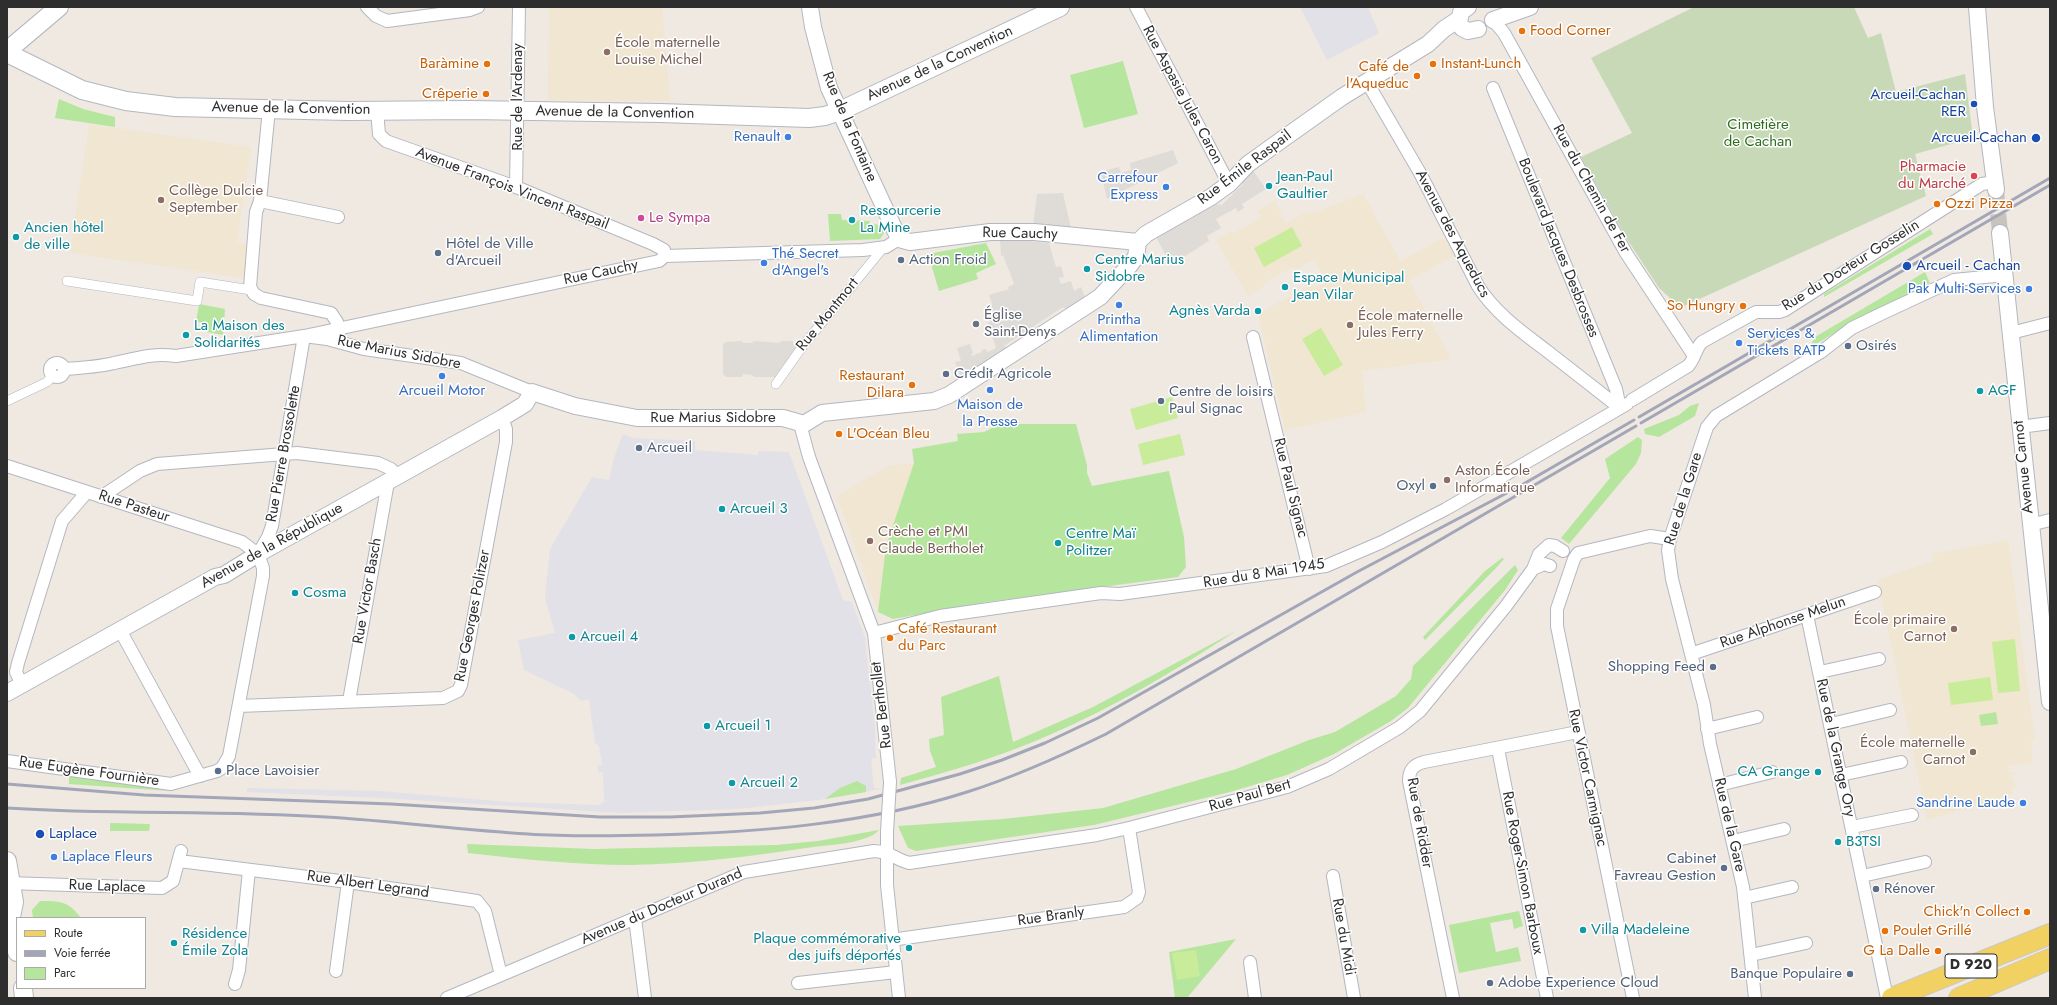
<!DOCTYPE html>
<meta charset="utf-8">
<style>
body{margin:0}
#map{position:relative;width:2057px;height:1005px;overflow:hidden;background:#efe9e1;font-family:Jost,sans-serif}
canvas{display:block}
.frame{position:absolute;inset:0;border:8px solid #2e2e2e;pointer-events:none}
.legend{position:absolute;left:16px;top:917px;width:130px;height:72px;box-sizing:border-box;background:#fff;border:1px solid #ababab;margin:0;padding:5px 7px;list-style:none;font-size:12px;color:#2e2e2e}
.legend li{display:flex;align-items:center;gap:8px;height:20px}
.legend b{width:20px;border:1px solid #ababab}
</style>
<div id="map">
<canvas width="2057" height="1005"></canvas>
<div class="frame"></div>
<ul class="legend">
<li><b style="height:5px;background:#f2d163"></b>Route</li>
<li><b style="height:5px;background:#a3a6b8"></b>Voie ferrée</li>
<li><b style="height:11px;background:#b6e59e"></b>Parc</li>
</ul>
</div>
<script>
const ctx = document.querySelector('canvas').getContext('2d');
ctx.lineJoin = 'round';
function paint(path, color) {
  ctx.fillStyle = color;
  ctx.fill(path, 'evenodd');
}
function trace(path, color, width, dash) {
  ctx.strokeStyle = color;
  ctx.lineWidth = width;
  ctx.lineCap = dash ? 'butt' : 'round';
  ctx.setLineDash(dash || []);
  ctx.stroke(path);
}
function drawText(font, color, halo, rows, align = 'center') {
  ctx.font = font + ' Jost,sans-serif';
  ctx.lineWidth = 3;
  ctx.setLineDash([]);
  ctx.textBaseline = 'middle';
  ctx.strokeStyle = halo;
  ctx.fillStyle = color;
  for (const [text, x, y, turn = 0] of rows) {
    ctx.save();
    ctx.translate(x, y);
    ctx.rotate((+turn || 0) * Math.PI / 180);
    ctx.textAlign = isNaN(turn) ? turn : align;
    if (halo) ctx.strokeText(text, 0, 0);
    ctx.fillText(text, 0, 0);
    ctx.restore();
  }
}
paint(new Path2D(`
 M1300 7H1368L1379 33 1327 60Z
 M623 434 632 438 695 441V450L758 455 759 451 789 452 843 600 852 602 865 638 875 729 876 758 871 759 873 780 874 788 881 789 819 800 738 809 620 813 380 798 247 792V788L380 791 510 802 599 805 604 802 603 772H598V765H602L599 746 595 743 589 699 581 701 574 694 524 670 518 640 555 633 545 598 550 549 592 477 609 480 614 458Z`), '#e3e1e8');
paint(new Path2D(`
 M549 7H662L670 101 548 100Z
 M89 124 251 147 237 243 247 244 244 278 70 253Z
 M1363 194 1400 261 1444 238 1454 256 1409 280 1451 359 1362 371 1366 412 1285 430 1258 314 1312 284 1314 288 1325 283 1315 259 1295 270 1293 267 1265 282 1262 288 1248 296 1216 240 1231 231 1233 234 1262 217 1258 211 1275 201 1285 223 1308 212H1316Z
 M914 463 886 546 878 612 837 496 888 466Z
 M2008 540 2035 741H2031L2033 763 2008 766 2009 772H2014L2015 775H2012L2013 783H2016V787L2011 788 2012 795 1927 820 1878 580 1933 561 1932 554Z`), '#f0e6d1');
paint(new Path2D(`
 M1123 61 1138 114 1084 128 1070 75Z
 M59 99 83 109 115 117V127L55 118Z
 M828 214H841L842 220 870 221 869 224 883 225 884 233 880 239 830 241Z
 M1930 229 1933 234 1824 297V294Z
 M986 243 996 264 976 273 978 279 939 291 928 254Z
 M1925 272 1930 283 1849 324 1813 346 1811 344 1815 337Z
 M199 304 225 309 223 335 207 332 208 323 196 322Z
 M1699 403 1695 416 1659 437 1645 434 1644 429 1679 415 1690 406Z
 M1007 424H1076L1087 465V473L1092 486 1169 471 1184 537 1186 567 1178 577 987 602 893 619 878 612 886 546 914 463 912 449 958 441 957 434 984 432 992 428Z
 M1638 437 1642 440 1641 453 1636 464 1569 544 1561 538 1610 478 1605 459Z
 M1502 558 1504 559 1495 569 1425 640 1423 637 1485 571Z
 M1515 565 1518 570 1505 590 1408 708 1391 721 1334 754 1287 775 1230 792 1094 825 916 851 908 848 898 826 1003 819 1103 808 1236 769 1309 740 1335 732 1396 696 1411 679 1413 666Z
 M1236 631C1176 670 1113 708 1047 736 1000 757 950 771 900 785L901 778 936 767 930 751 929 739 944 735 941 697 999 676 1013 742 1093 707Z
 M1996 712 1998 724 1981 726 1979 715Z
 M69 775 169 791 69 784Z
 M857 781 866 786V792L825 799 840 788Z
 M110 823H111L150 824 149 831H110Z
 M879 830C868 843 830 845 813 847 753 856 692 864 631 865 577 865 522 859 468 853L467 844 594 849 776 845 818 841Z
 M40 901C61 901 68 901 81 918H33L32 910Z
 M1519 911 1523 926 1514 929 1512 919 1490 923 1496 952 1518 947 1521 961 1459 973 1449 925Z
 M1236 939 1187 998H1175L1169 952Z`), '#b6e59e');
paint(new Path2D(`
 M1694 7H1854L1868 38 1881 33 1896 92 1965 74 1973 138 1915 154 1926 196 1673 311 1669 297 1659 288 1627 239 1581 157 1632 133 1591 58Z`), '#c8d9b8');
paint(new Path2D(`
 M1292 227 1302 246 1264 267 1254 248Z
 M1321 328 1343 365 1324 376 1302 339Z
 M1172 397 1178 418 1136 430 1130 409Z
 M1180 434 1185 455 1143 465 1138 444Z
 M2015 639 2020 691 1998 693 1992 642Z
 M1990 677 1993 700 1951 705 1948 683Z
 M1196 950 1200 976 1177 980 1172 953Z`), '#c9ec9a');
paint(new Path2D(`
 M1173 150 1178 163 1107 199 1101 172 1119 167 1121 173 1131 170 1130 163Z
 M1252 169 1266 189 1242 204 1244 208 1238 212 1236 208 1216 219 1221 228 1207 236 1209 241 1171 265 1156 237 1212 204 1222 205 1242 185 1245 176Z
 M1063 193 1071 228 1039 224 1038 227 1033 226 1037 194Z
 M1008 239 1049 243 1056 267 1061 266 1064 277 1059 278 1061 284 1071 281 1074 291 1081 287 1087 302 1071 312 1063 307 1004 346 1013 351 962 382 955 362 961 361 957 348 970 344 973 353 971 355 973 356 978 353 980 354 982 350 985 349 988 352 996 348 988 323 990 322 987 317V310L984 307 992 304 989 295 1009 289 1008 287 1014 284 1003 255 1001 256 1000 240Z
 M742 341 743 343H752L754 341 779 343 782 341H793V344H799L777 377H754L752 375 743 374 742 377H726L723 374V344L726 342Z`), '#dfdcd8');
trace(new Path2D(`
 M1996 190 2000 233`), '#c8c4bd', 16, [16, 8]);
const pedestrian = new Path2D(`
 M67 281 197 301 200 282 251 290
 M776 384 802 347 883 248
 M7 401 47 382 52 376`);
const minor = new Path2D(`
 M367 7 376 16 387 21 470 10 478 7
 M1136 7 1229 184
 M1493 20 1504 33 1626 253 1694 356
 M1367 82 1420 173 1478 286C1495 313 1522 332 1547 351 1571 370 1596 389 1620 408
 M1493 88 1616 389 1620 408
 M269 109 260 201 256 212 250 287 254 294 261 298 331 313 337 322 339 335
 M377 110 379 134 386 141 516 187 653 244 664 250 665 256
 M516 187 519 7
 M260 201 338 217
 M2011 333 2050 323
 M304 336 659 261 665 256 863 250 886 247 899 239
 M1253 337 1309 569
 M50 370a7 7 0 1 1 14 0a7 7 0 1 1-14 0Z
 M64 369C81 368 98 367 114 363 139 358 150 353 176 356L304 336 327 339 364 349 461 363 532 392
 M1632 400 1688 366C1695 359 1695 349 1702 342L1756 312H1779L1785 310 1982 184 1994 182
 M800 424 809 457 874 633 890 782
 M2020 427 2050 423
 M7 466 242 542 258 554
 M101 497 140 471 157 464 297 453 378 463 391 469 397 475
 M2030 525 2050 520
 M1533 569 1544 564 1550 566
 M1807 615 1887 998
 M120 630 200 776
 M874 633 940 616 1101 593 1120 594 1326 566 1382 542 1446 509 1627 404
 M1691 654 1875 592
 M1820 672 1879 659
 M22 685 16 672 18 663 62 521 87 492
 M349 701 388 482
 M239 706 443 698 458 691 461 685 506 442V429L502 418
 M1831 724 1890 710
 M1707 729 1757 717
 M1498 749 1547 998
 M7 761 171 784 217 771 222 768 229 756 263 576V568L258 554 268 537 272 526 304 336
 M1841 775 1901 762
 M1719 785 1772 772
 M1852 827 1912 815
 M887 832V885L899 998
 M1733 841 1784 829
 M179 861 348 882 477 901 485 911 501 975
 M1333 876 1354 998
 M1862 876 1925 862
 M7 883 162 888 173 881 181 851
 M1744 898 1792 887
 M635 918 645 998
 M891 940 1124 907 1137 898 1139 892 1129 828
 M1751 955 1806 943
 M1250 962 1255 998
 M336 971 348 882
 M798 983 896 972
 M235 984 239 970 249 870
 M447 998 744 872 874 851C892 852 894 859 909 863L1097 835 1129 828 1287 787 1329 769 1400 727 1420 711 1506 606 1533 569 1539 554 1549 545 1555 546 1563 551
 M1453 998 1409 781C1409 770 1413 765 1424 762L1578 732
 M1633 998 1557 626V609L1574 559 1578 553 1650 536 1670 539
 M1755 998 1743 887 1710 744 1704 705 1672 579 1668 550 1670 539 1707 427 1716 416 1821 352 1852 328 1883 313 1954 280 2005 275`);
const tertiary = new Path2D(`
 M810 7 813 27 829 88 899 239 910 242 990 232H1034L1138 242
 M1468 7 1461 12 1459 23 1462 28 1468 31 1478 29
 M1977 7 1985 107 1996 190
 M1493 20 1530 7
 M2000 233 2050 702
 M7 693 215 577 224 575 258 554 502 418 525 404 532 392 575 406 637 418H783L804 424 822 413 934 401 949 395 1100 297 1130 265 1136 257 1138 242 1146 234 1211 197 1229 184 1248 164 1273 146 1342 97 1428 44 1444 29 1459 19`);
const secondary = new Path2D(`
 M7 51 59 7
 M7 53 82 90 126 101 175 107 348 111 470 110 660 113 809 118 825 116 840 111 1060 7
 M7 861 14 902 11 917 17 952
 M23 988 24 998`);
const primary = new Path2D(`
 M1892 998 2050 934
 M1959 998 2050 959`);
trace(pedestrian, '#b4b7c1', 10);
trace(minor, '#b4b7c1', 14);
trace(tertiary, '#b4b7c1', 18);
trace(secondary, '#b4b7c1', 20);
trace(primary, '#c9c9c9', 22);
trace(pedestrian, '#fff', 9);
trace(minor, '#fff', 12);
trace(tertiary, '#fff', 16);
trace(secondary, '#fff', 18);
trace(primary, '#f2d163', 20);
trace(new Path2D(`
 M1639 417 2050 178
 M1641 423 2050 185
 M7 784 144 795 391 804 600 817H670L760 813 814 808 868 799 960 774 1002 760 1045 743 1098 718 1357 572 1520 486 1634 420
 M7 808C113 815 220 810 326 817 394 821 460 830 528 834 571 837 613 836 656 835 760 832 867 824 967 792 1015 777 1061 756 1106 734L1636 426`), '#a3a6b8', 3);
const minorBridge = new Path2D(`
 M887 832 890 782`);
trace(minorBridge, '#b4b7c1', 14, []);
trace(minorBridge, '#fff', 12);
for (const [x, y, r, color] of [
 [1522,31,4,"#e8710a"],
 [607,52,4,"#8d6e63"],
 [487,64,4,"#e8710a"],
 [1433,64,4,"#e8710a"],
 [1417,76,4,"#e8710a"],
 [486,94,4,"#e8710a"],
 [1974,104,4,"#1a4fb4"],
 [788,137,4,"#3f7fe0"],
 [2036,138,5,"#1a4fb4"],
 [1974,176,4,"#e0444e"],
 [1269,186,4,"#0f9aa8"],
 [1166,187,4,"#3f7fe0"],
 [161,200,4,"#8d6e63"],
 [1937,204,4,"#e8710a"],
 [641,218,4,"#d1479c"],
 [852,220,4,"#0f9aa8"],
 [16,237,4,"#0f9aa8"],
 [438,253,4,"#5c6f8a"],
 [901,260,4,"#5c6f8a"],
 [764,263,4,"#3f7fe0"],
 [1907,266,5,"#1a4fb4"],
 [1087,269,4,"#0f9aa8"],
 [1285,287,4,"#0f9aa8"],
 [2029,289,4,"#3f7fe0"],
 [1119,305,4,"#3f7fe0"],
 [1743,306,4,"#e8710a"],
 [1258,311,4,"#0f9aa8"],
 [976,324,4,"#6b7280"],
 [1350,325,4,"#8d6e63"],
 [186,335,4,"#0f9aa8"],
 [1739,343,4,"#3f7fe0"],
 [1848,346,4,"#5c6f8a"],
 [946,374,4,"#5c6f8a"],
 [442,376,4,"#3f7fe0"],
 [912,385,4,"#e8710a"],
 [990,390,4,"#3f7fe0"],
 [1980,391,4,"#0f9aa8"],
 [1161,401,4,"#5c6f8a"],
 [839,434,4,"#e8710a"],
 [639,448,4,"#5c6f8a"],
 [1447,480,4,"#8d6e63"],
 [1433,486,4,"#5c6f8a"],
 [722,509,4,"#0f9aa8"],
 [870,541,4,"#8d6e63"],
 [1058,543,4,"#0f9aa8"],
 [295,593,4,"#0f9aa8"],
 [1954,629,4,"#8d6e63"],
 [572,637,4,"#0f9aa8"],
 [890,638,4,"#e8710a"],
 [1713,667,4,"#5c6f8a"],
 [707,726,4,"#0f9aa8"],
 [1973,752,4,"#8d6e63"],
 [218,771,4,"#5c6f8a"],
 [1818,772,4,"#0f9aa8"],
 [732,783,4,"#0f9aa8"],
 [2023,803,4,"#3f7fe0"],
 [40,834,5,"#1a4fb4"],
 [1838,842,4,"#0f9aa8"],
 [54,857,4,"#3f7fe0"],
 [1724,868,4,"#5c6f8a"],
 [1876,889,4,"#5c6f8a"],
 [2027,912,4,"#e8710a"],
 [1583,930,4,"#0f9aa8"],
 [1885,931,4,"#e8710a"],
 [174,943,4,"#0f9aa8"],
 [909,948,4,"#0f9aa8"],
 [1938,951,4,"#e8710a"],
 [1850,974,4,"#5c6f8a"],
 [1490,983,4,"#5c6f8a"]
]) {
  const dot = new Path2D();
  dot.arc(x, y, r, 0, 2 * Math.PI);
  ctx.fillStyle = color;
  ctx.fill(dot);
  trace(dot, '#fff', 1.5);
}
for (const [x, y, w] of [
 [1971,966,52]
]) {
  const box = new Path2D();
  box.roundRect(x - w / 2, y - 12, w, 24, 3);
  ctx.fillStyle = '#fff';
  ctx.fill(box);
  trace(box, '#2e2e2e', 1);
}
drawText('bold 14px', '#2e2e2e', null, [
 ["D 920",1971,966]
]);
drawText('15px', '#c56008', '#fff', [
 ["Food Corner",1530,31,"left"],
 ["Baràmine",479,64],
 ["Instant-Lunch",1441,64,"left"],
 ["Café de",1409,67],
 ["l'Aqueduc",1409,84],
 ["Crêperie",478,94],
 ["Ozzi Pizza",1945,204,"left"],
 ["So Hungry",1735,306],
 ["Restaurant",904,376],
 ["Dilara",904,393],
 ["L'Océan Bleu",847,434,"left"],
 ["Café Restaurant",898,629,"left"],
 ["du Parc",898,646,"left"],
 ["Chick'n Collect",2019,912],
 ["Poulet Grillé",1893,931,"left"],
 ["G La Dalle",1930,951]
], 'right');
drawText('15px', '#785e54', '#fff', [
 ["École maternelle",615,43],
 ["Louise Michel",615,60],
 ["Collège Dulcie",169,191],
 ["September",169,208],
 ["École maternelle",1358,316],
 ["Jules Ferry",1358,333],
 ["Aston École",1455,471],
 ["Informatique",1455,488],
 ["Crèche et PMI",878,532],
 ["Claude Bertholet",878,549],
 ["École primaire",1946,620,"right"],
 ["Carnot",1946,637,"right"],
 ["École maternelle",1965,743,"right"],
 ["Carnot",1965,760,"right"]
], 'left');
drawText('15px', '#2e2e2e', '#fff', [
 ["Avenue de la Convention",940,64,-25],
 ["Rue Aspasie Jules Caron",1182,95,62],
 ["Rue de l'Ardenay",518,97,-90],
 ["Avenue de la Convention",291,109,1],
 ["Avenue de la Convention",615,113,1],
 ["Rue de la Fontaine",849,127,67],
 ["Rue Émile Raspail",1245,168,-37],
 ["Avenue François Vincent Raspail",512,189,21],
 ["Rue du Chemin de Fer",1591,189,61],
 ["Rue Cauchy",1020,234,1],
 ["Avenue des Aqueducs",1452,234,62],
 ["Boulevard Jacques Desbrosses",1558,248,68],
 ["Rue du Docteur Gosselin",1851,266,-32],
 ["Rue Cauchy",601,273,-12],
 ["Rue Montmort",828,315,-51],
 ["Rue Marius Sidobre",399,353,11],
 ["Rue Marius Sidobre",713,418],
 ["Rue Pierre Brossolette",284,454,-80],
 ["Avenue Carnot",2024,467,-96],
 ["Rue Paul Signac",1290,488,76],
 ["Rue de la Gare",1684,499,-73],
 ["Rue Pasteur",134,507,18],
 ["Avenue de la République",272,546,-29],
 ["Rue du 8 Mai 1945",1264,574,-9],
 ["Rue Victor Basch",368,591,-80],
 ["Rue Georges Politzer",473,616,-79],
 ["Rue Alphonse Melun",1783,623,-19],
 ["Rue Berthollet",882,705,-97],
 ["Rue de la Grange Ory",1835,748,78],
 ["Rue Eugène Fournière",89,772,8],
 ["Rue Victor Carmignac",1587,778,78],
 ["Rue Paul Bert",1250,796,-16],
 ["Rue de Ridder",1419,823,80],
 ["Rue de la Gare",1729,825,77],
 ["Rue Roger-Simon Barboux",1522,873,79],
 ["Rue Albert Legrand",368,885,8],
 ["Rue Laplace",107,887,2],
 ["Avenue du Docteur Durand",662,907,-23],
 ["Rue Branly",1051,917,-8],
 ["Rue du Midi",1343,937,80]
]);
drawText('15px', '#164399', '#fff', [
 ["Arcueil-Cachan",1966,95],
 ["RER",1966,112],
 ["Arcueil-Cachan",2027,138],
 ["Arcueil - Cachan",1916,266,"left"],
 ["Laplace",49,834,"left"]
], 'right');
drawText('15px', '#2c6e1b', '#fff', [
 ["Cimetière",1758,125],
 ["de Cachan",1758,142]
]);
drawText('15px', '#366cbe', '#fff', [
 ["Renault",780,137],
 ["Carrefour",1158,178],
 ["Express",1158,195],
 ["Thé Secret",772,254,"left"],
 ["d'Angel's",772,271,"left"],
 ["Pak Multi-Services",2021,289],
 ["Printha",1119,320,"center"],
 ["Alimentation",1119,337,"center"],
 ["Services &",1747,334,"left"],
 ["Tickets RATP",1747,351,"left"],
 ["Arcueil Motor",442,391,"center"],
 ["Maison de",990,405,"center"],
 ["la Presse",990,422,"center"],
 ["Sandrine Laude",2015,803],
 ["Laplace Fleurs",62,857,"left"]
], 'right');
drawText('15px', '#be3a42', '#fff', [
 ["Pharmacie",1966,167],
 ["du Marché",1966,184]
], 'right');
drawText('15px', '#0d838f', '#fff', [
 ["Jean-Paul",1277,177],
 ["Gaultier",1277,194],
 ["Ressourcerie",860,211],
 ["La Mine",860,228],
 ["Ancien hôtel",24,228],
 ["de ville",24,245],
 ["Centre Marius",1095,260],
 ["Sidobre",1095,277],
 ["Espace Municipal",1293,278],
 ["Jean Vilar",1293,295],
 ["Agnès Varda",1250,311,"right"],
 ["La Maison des",194,326],
 ["Solidarités",194,343],
 ["AGF",1988,391],
 ["Arcueil 3",730,509],
 ["Centre Maï",1066,534],
 ["Politzer",1066,551],
 ["Cosma",303,593],
 ["Arcueil 4",580,637],
 ["Arcueil 1",715,726],
 ["CA Grange",1810,772,"right"],
 ["Arcueil 2",740,783],
 ["B3TSI",1846,842],
 ["Villa Madeleine",1591,930],
 ["Résidence",182,934],
 ["Émile Zola",182,951],
 ["Plaque commémorative",901,939,"right"],
 ["des juifs déportés",901,956,"right"]
], 'left');
drawText('15px', '#b23c85', '#fff', [
 ["Le Sympa",649,218]
], 'left');
drawText('15px', '#4e5e75', '#fff', [
 ["Hôtel de Ville",446,244],
 ["d'Arcueil",446,261],
 ["Action Froid",909,260],
 ["Osirés",1856,346],
 ["Crédit Agricole",954,374],
 ["Centre de loisirs",1169,392],
 ["Paul Signac",1169,409],
 ["Arcueil",647,448],
 ["Oxyl",1425,486,"right"],
 ["Shopping Feed",1705,667,"right"],
 ["Place Lavoisier",226,771],
 ["Cabinet",1716,859,"right"],
 ["Favreau Gestion",1716,876,"right"],
 ["Rénover",1884,889],
 ["Banque Populaire",1842,974,"right"],
 ["Adobe Experience Cloud",1498,983]
], 'left');
drawText('15px', '#5b616d', '#fff', [
 ["Église",984,315],
 ["Saint-Denys",984,332]
], 'left');
</script>
